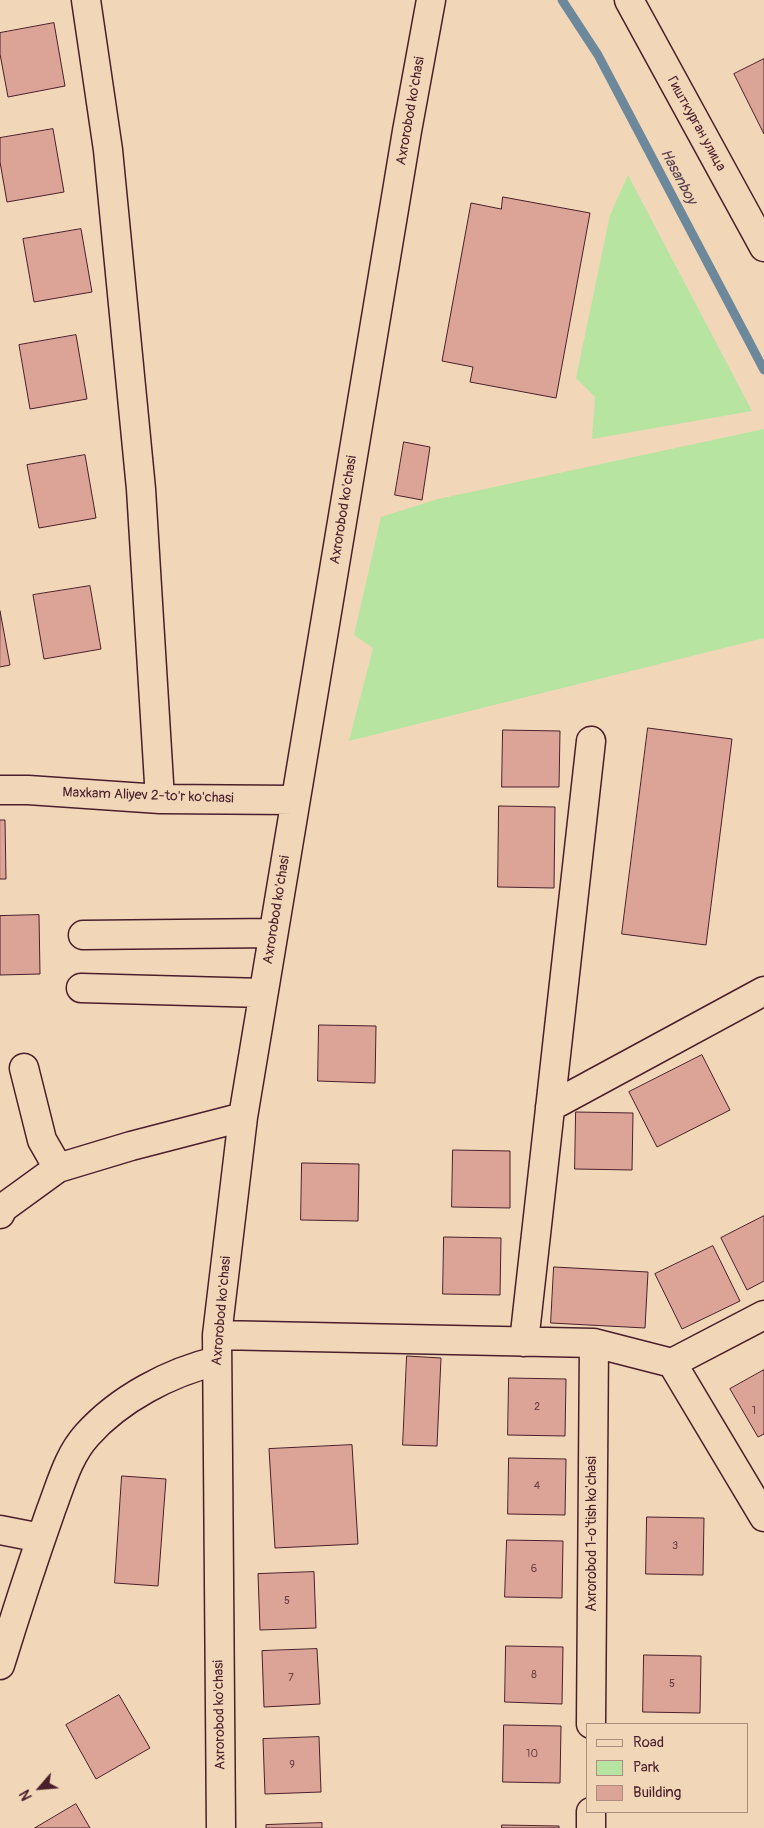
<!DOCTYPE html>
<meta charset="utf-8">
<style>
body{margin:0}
#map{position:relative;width:764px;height:1828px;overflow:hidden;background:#f1d7b8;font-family:Pangolin,sans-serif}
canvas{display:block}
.legend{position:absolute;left:586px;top:1723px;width:162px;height:90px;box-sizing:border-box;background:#f1d7b8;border:1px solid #ae8d80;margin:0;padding:6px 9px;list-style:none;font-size:15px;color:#4a1f2b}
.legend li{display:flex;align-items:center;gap:10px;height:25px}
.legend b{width:25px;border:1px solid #ae8d80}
.north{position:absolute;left:15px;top:1763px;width:50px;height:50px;-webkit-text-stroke:4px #f1d7b8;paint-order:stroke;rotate:243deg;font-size:14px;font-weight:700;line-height:20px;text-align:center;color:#4a1f2b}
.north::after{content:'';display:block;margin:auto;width:18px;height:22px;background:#4a1f2b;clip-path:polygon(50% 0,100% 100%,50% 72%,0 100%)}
</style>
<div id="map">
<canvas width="764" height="1828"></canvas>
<ul class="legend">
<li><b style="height:6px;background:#f1d7b8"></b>Road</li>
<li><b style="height:14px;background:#b8e4a1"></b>Park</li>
<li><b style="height:14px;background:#dca496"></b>Building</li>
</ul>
<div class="north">N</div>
</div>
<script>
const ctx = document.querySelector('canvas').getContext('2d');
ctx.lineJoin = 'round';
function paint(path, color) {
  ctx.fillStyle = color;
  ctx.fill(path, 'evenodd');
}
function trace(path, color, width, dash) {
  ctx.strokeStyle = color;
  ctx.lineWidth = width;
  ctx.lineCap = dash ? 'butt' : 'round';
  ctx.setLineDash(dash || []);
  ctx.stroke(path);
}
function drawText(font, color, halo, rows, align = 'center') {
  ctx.font = font + ' Pangolin,sans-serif';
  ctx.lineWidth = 4;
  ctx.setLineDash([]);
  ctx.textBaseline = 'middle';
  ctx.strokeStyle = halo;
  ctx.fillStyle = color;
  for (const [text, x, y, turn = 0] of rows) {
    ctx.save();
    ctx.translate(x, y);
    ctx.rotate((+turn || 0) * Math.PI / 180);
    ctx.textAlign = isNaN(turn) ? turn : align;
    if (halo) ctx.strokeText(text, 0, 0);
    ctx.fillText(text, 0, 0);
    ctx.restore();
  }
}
paint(new Path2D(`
 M628 175 752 411 592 439 595 397 576 378 610 215Z
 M764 429V638L349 741 373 648 354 635 381 517 438 499Z`), '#b8e4a1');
trace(new Path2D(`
 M562 0 598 55 764 370`), '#6d889b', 9);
const building = new Path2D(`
 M54 23 65 86 8 97 0 54V33Z
 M764 59V134L734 74Z
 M53 129 64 192 7 202 0 162V138Z
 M503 197 590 213 556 398 470 382 473 367 442 361 471 203 501 209Z
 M81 229 92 292 34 302 23 239Z
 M76 335 87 399 30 409 19 345Z
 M404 442 430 447 422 500 395 495Z
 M85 455 96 518 39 528 27 465Z
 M90 586 101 649 44 659 33 595Z
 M0 611 10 665 0 667Z
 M648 728 732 739 706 945 622 934Z
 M503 730 560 731 559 787H502Z
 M499 806 555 807 554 888 498 887Z
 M0 820H5L6 879H0Z
 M39 915 40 974 0 975V916Z
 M319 1025 376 1026 375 1083 318 1081Z
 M702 1055 730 1110 657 1147 629 1092Z
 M576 1112 633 1113 632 1170 575 1169Z
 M453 1150 510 1151V1208L452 1207Z
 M302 1163 359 1164 358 1221 301 1220Z
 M764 1216V1281L747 1290 721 1238Z
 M444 1237 501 1238 500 1295 443 1294Z
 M713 1246 740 1301 682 1329 655 1274Z
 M554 1267 648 1272 645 1328 551 1323Z
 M407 1356 441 1358 437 1446 403 1445Z
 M764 1370V1434L758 1437 730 1389Z
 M509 1378 566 1379 565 1436 508 1435Z
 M352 1445 358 1544 275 1548 269 1449Z
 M509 1458 566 1459 565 1515 508 1514Z
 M122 1476 166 1479 158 1586 115 1583Z
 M647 1517 704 1518 703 1575 646 1574Z
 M507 1540 563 1541 562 1598 505 1597Z
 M314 1572 316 1628 260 1630 258 1574Z
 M506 1646 563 1647 562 1704 505 1702Z
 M317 1649 320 1704 264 1707 262 1651Z
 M644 1655 701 1656 700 1713 643 1712Z
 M119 1695 150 1748 96 1779 66 1725Z
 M504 1725 561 1726 560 1783 503 1782Z
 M319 1737 321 1792 265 1794 263 1739Z
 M76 1804 90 1828H35Z
 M322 1823V1828H266V1825Z
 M502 1825 559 1826V1828H502Z`);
paint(building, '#dca496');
trace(building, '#4a1f2b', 1);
const minor = new Path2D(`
 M86 0 108 150 141 489 160 799
 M629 0 764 247
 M0 790H28L160 799 295 800
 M83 935 273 933
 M81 988 263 993
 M24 1068 42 1140 58 1168
 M550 1107 764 991
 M0 1214 3 1208 58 1168 131 1146 243 1117
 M217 1335 594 1343 672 1363 764 1315
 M524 1342 591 741
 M672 1363 764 1517
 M0 1530 41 1538
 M0 1665C16 1613 33 1561 51 1510 61 1484 68 1456 87 1435 119 1399 170 1372 217 1361
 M591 1724 594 1343
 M221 1828 217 1335 243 1117 407 131 431 0
 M591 1828V1812`);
trace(minor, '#4a1f2b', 31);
trace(minor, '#f1d7b8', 28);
drawText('11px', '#6e4046', null, [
 ["2",537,1407],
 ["1",754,1411],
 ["4",537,1486],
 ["3",675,1546],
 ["6",534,1569],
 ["5",287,1601],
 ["8",534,1675],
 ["7",291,1678],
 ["5",672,1684],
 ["10",532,1754],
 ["9",292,1765]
]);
drawText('14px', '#4a1f2b', '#f1d7b8', [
 ["Axrorobod ko'chasi",411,111,-80],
 ["Гишткурган улица",696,124,61],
 ["Axrorobod ko'chasi",344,510,-81],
 ["Maxkam Aliyev 2-to'r ko'chasi",148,796,2],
 ["Axrorobod ko'chasi",277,910,-81],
 ["Axrorobod ko'chasi",222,1311,-85],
 ["Axrorobod 1-o'tish ko'chasi",592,1534,-90],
 ["Axrorobod ko'chasi",220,1715,-91]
]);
drawText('italic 15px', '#564250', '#f1d7b8', [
 ["Hasanboy",678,177,62]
]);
</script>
